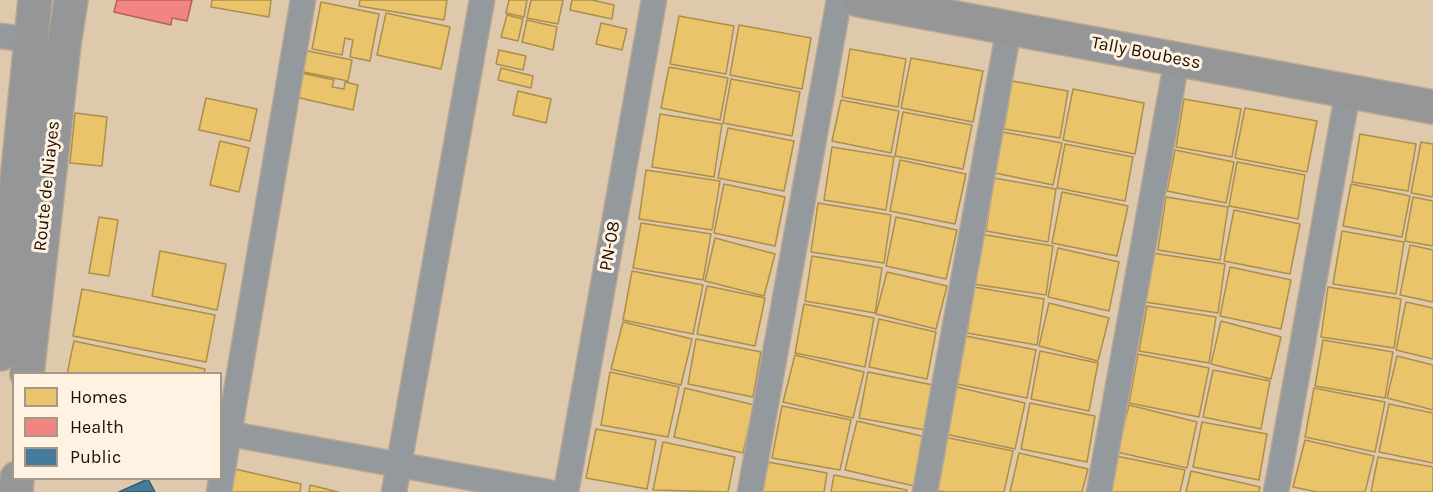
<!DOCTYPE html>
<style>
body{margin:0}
#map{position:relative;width:1433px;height:492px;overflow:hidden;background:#dfc9ad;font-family:Karla,sans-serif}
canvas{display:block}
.legend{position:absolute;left:12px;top:372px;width:210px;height:108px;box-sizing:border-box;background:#fff2e2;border:2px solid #a69888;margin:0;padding:8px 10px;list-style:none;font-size:18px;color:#201100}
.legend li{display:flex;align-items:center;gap:12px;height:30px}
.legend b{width:30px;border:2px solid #a69888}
</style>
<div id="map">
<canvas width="1433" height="492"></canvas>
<ul class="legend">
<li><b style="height:16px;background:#e9c46a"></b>Homes</li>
<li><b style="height:16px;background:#f28482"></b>Health</li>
<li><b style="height:16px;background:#457b9d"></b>Public</li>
</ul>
</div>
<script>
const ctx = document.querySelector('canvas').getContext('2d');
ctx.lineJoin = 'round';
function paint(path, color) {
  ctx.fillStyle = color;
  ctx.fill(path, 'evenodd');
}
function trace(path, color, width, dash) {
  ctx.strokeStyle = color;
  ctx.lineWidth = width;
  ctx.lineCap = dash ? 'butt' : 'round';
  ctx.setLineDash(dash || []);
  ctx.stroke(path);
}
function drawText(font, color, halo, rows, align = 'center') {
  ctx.font = font + ' Karla,sans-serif';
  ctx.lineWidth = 6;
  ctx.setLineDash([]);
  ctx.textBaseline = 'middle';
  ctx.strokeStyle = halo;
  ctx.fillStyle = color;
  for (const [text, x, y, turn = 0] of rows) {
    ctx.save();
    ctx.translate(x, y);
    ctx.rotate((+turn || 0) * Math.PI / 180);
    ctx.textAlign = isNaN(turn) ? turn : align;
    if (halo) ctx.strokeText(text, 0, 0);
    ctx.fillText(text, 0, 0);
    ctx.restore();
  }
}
const homes = new Path2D(`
 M212 0H271L269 17 211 7Z
 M360 0H447L444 20 359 6Z
 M509 0H527L524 17 506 13Z
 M531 0H563L558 24 527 18Z
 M572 0H592L614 5 612 19 570 10Z
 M321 2 379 14 370 61 350 57 353 40 345 38 342 55 312 49Z
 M386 13 450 27 441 69 377 55Z
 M507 15 523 19 518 41 501 37Z
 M679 16 734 26 726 74 670 64Z
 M527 20 557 27 553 50 522 42Z
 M601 23 627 29 622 50 596 44Z
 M739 25 811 38 802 89 730 75Z
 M850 49 906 59 898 107 842 97Z
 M303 50 352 60 348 81 299 71Z
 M499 50 526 56 523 70 496 64Z
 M911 58 983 71 973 122 901 108Z
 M669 67 728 78 720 120 661 108Z
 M501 68 533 76 531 88 498 80Z
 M296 72 334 80 332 87 344 89 345 82 358 85 353 110 291 96Z
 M731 79 800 92 792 136 723 123Z
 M1012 81 1068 91 1060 138 1004 129Z
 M1073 89 1144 103 1135 154 1063 140Z
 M518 91 551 99 546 123 513 115Z
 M206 98 257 109 250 141 199 130Z
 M1184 99 1241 109 1232 157 1176 147Z
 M841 100 899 111 891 153 832 141Z
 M1245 108 1317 121 1307 172 1235 158Z
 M903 112 972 125 963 169 895 156Z
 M75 113 107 117 102 166 70 163Z
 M660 114 722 124 714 177 652 167Z
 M728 128 794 141 784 191 718 178Z
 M1003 132 1062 143 1053 185 995 173Z
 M1360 134 1416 144 1408 191 1352 182Z
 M220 141 249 148 239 192 210 185Z
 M1421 142 1433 144V197L1411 193Z
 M1065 144 1133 157 1125 201 1057 188Z
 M832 147 894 157 886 210 824 200Z
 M1175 150 1234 162 1226 203 1167 191Z
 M900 160 966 174 955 224 890 211Z
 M1237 162 1305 175 1298 219 1229 206Z
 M646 170 720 181 712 230 639 219Z
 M994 178 1056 189 1048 242 986 231Z
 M724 184 785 197 775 246 714 233Z
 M1351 184 1410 196 1402 237 1343 226Z
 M1062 192 1128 206 1117 256 1052 243Z
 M1166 197 1228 207 1220 260 1158 250Z
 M1413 197 1433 201V246L1405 241Z
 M818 203 891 215 884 263 811 252Z
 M1234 210 1300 224 1290 274 1224 261Z
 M99 217 118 220 109 276 89 273Z
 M896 217 957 230 946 279 886 266Z
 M641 223 711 234 703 280 633 268Z
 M1342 231 1404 242 1396 294 1333 284Z
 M980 234 1053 246 1046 295 973 284Z
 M715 238 775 254 764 296 705 281Z
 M1410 245 1433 250V302L1400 295Z
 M1058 248 1119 262 1109 311 1048 297Z
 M160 251 226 264 217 310 152 296Z
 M1152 253 1225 264 1218 313 1145 302Z
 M812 256 882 268 875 313 805 301Z
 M1230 267 1291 280 1281 329 1220 316Z
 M632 271 703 285 693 334 623 320Z
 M887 272 947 286 936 329 876 314Z
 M707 286 765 298 755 346 697 334Z
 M974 287 1044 299 1037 345 967 333Z
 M1328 287 1401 299 1394 348 1321 337Z
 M82 289 215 315 206 362 73 336Z
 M1406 302 1433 308V359L1396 350Z
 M1049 303 1109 318 1098 361 1039 346Z
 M804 304 874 318 865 367 795 353Z
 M1147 306 1216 317 1209 363 1139 351Z
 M879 319 936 332 927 379 869 367Z
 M1221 321 1281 337 1271 379 1211 364Z
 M623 322 692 339 681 385 611 369Z
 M966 336 1036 350 1027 398 957 384Z
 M696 339 761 352 753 397 688 384Z
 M1323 340 1393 352 1385 398 1315 386Z
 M74 341 205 369 204 374H67Z
 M1040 351 1098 363 1089 411 1031 399Z
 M1138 354 1209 368 1199 417 1129 403Z
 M795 355 864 372 853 418 783 402Z
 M1397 356 1433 365V410L1387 398Z
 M1213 370 1270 381 1261 429 1203 417Z
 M610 372 679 387 668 437 601 425Z
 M868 372 933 385 925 430 859 418Z
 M957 387 1025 403 1015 449 945 434Z
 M685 388 754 405 743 453 674 437Z
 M1314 388 1385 402 1375 452 1305 437Z
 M1030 403 1095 416 1087 462 1021 449Z
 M1389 404 1433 413V463L1379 452Z
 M1129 405 1197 422 1187 468 1117 452Z
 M782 406 851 420 840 470 772 458Z
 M857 421 926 437 914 486 845 470Z
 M1202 422 1267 434 1259 480 1193 467Z
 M596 429 656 440 647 489 586 478Z
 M944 437 1013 451 1004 492H946L934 490Z
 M1305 440 1374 456 1365 492H1317L1293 487Z
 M663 442 735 457 728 492 653 490Z
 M1019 453 1088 469 1082 492H1010Z
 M1116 456 1185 470 1180 492H1109Z
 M1378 457 1433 467V492H1371Z
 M768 462 827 473 824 492H762Z
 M235 469 301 484 300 492H230Z
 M1191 471 1260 487 1259 492H1186Z
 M834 475 907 490V492H831Z
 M310 485 338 492H309Z`);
paint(homes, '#e9c46a');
trace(homes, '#ad8e4a', 1.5);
const health = new Path2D(`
 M117 0H192L187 21 172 18 171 25 114 12Z`);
paint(health, '#f28482');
trace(health, '#b3625b', 1.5);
const public = new Path2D(`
 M148 479 155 492H119Z`);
paint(public, '#457b9d');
trace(public, '#3a5b6e', 1.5);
const street = new Path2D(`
 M0 36 30 40
 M220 432 548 492
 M219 492 303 0
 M394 492 482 0
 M566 492 654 0
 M750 492 839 0
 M925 492 1009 28
 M1099 492 1177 59
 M1276 492 1348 91`);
const secondary = new Path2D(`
 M859 0 1433 107
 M0 354 35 0
 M27 374 64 44 71 0
 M16 492 17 478`);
trace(street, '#b9a792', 27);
trace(secondary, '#b9a792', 36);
trace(street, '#94999d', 24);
trace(secondary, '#949698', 33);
drawText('18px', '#201100', '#fff2e2', [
 ["Tally Boubess",1146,53,11],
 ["Route de Niayes",47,186,-84],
 ["PN-08",610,246,-80]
]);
</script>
